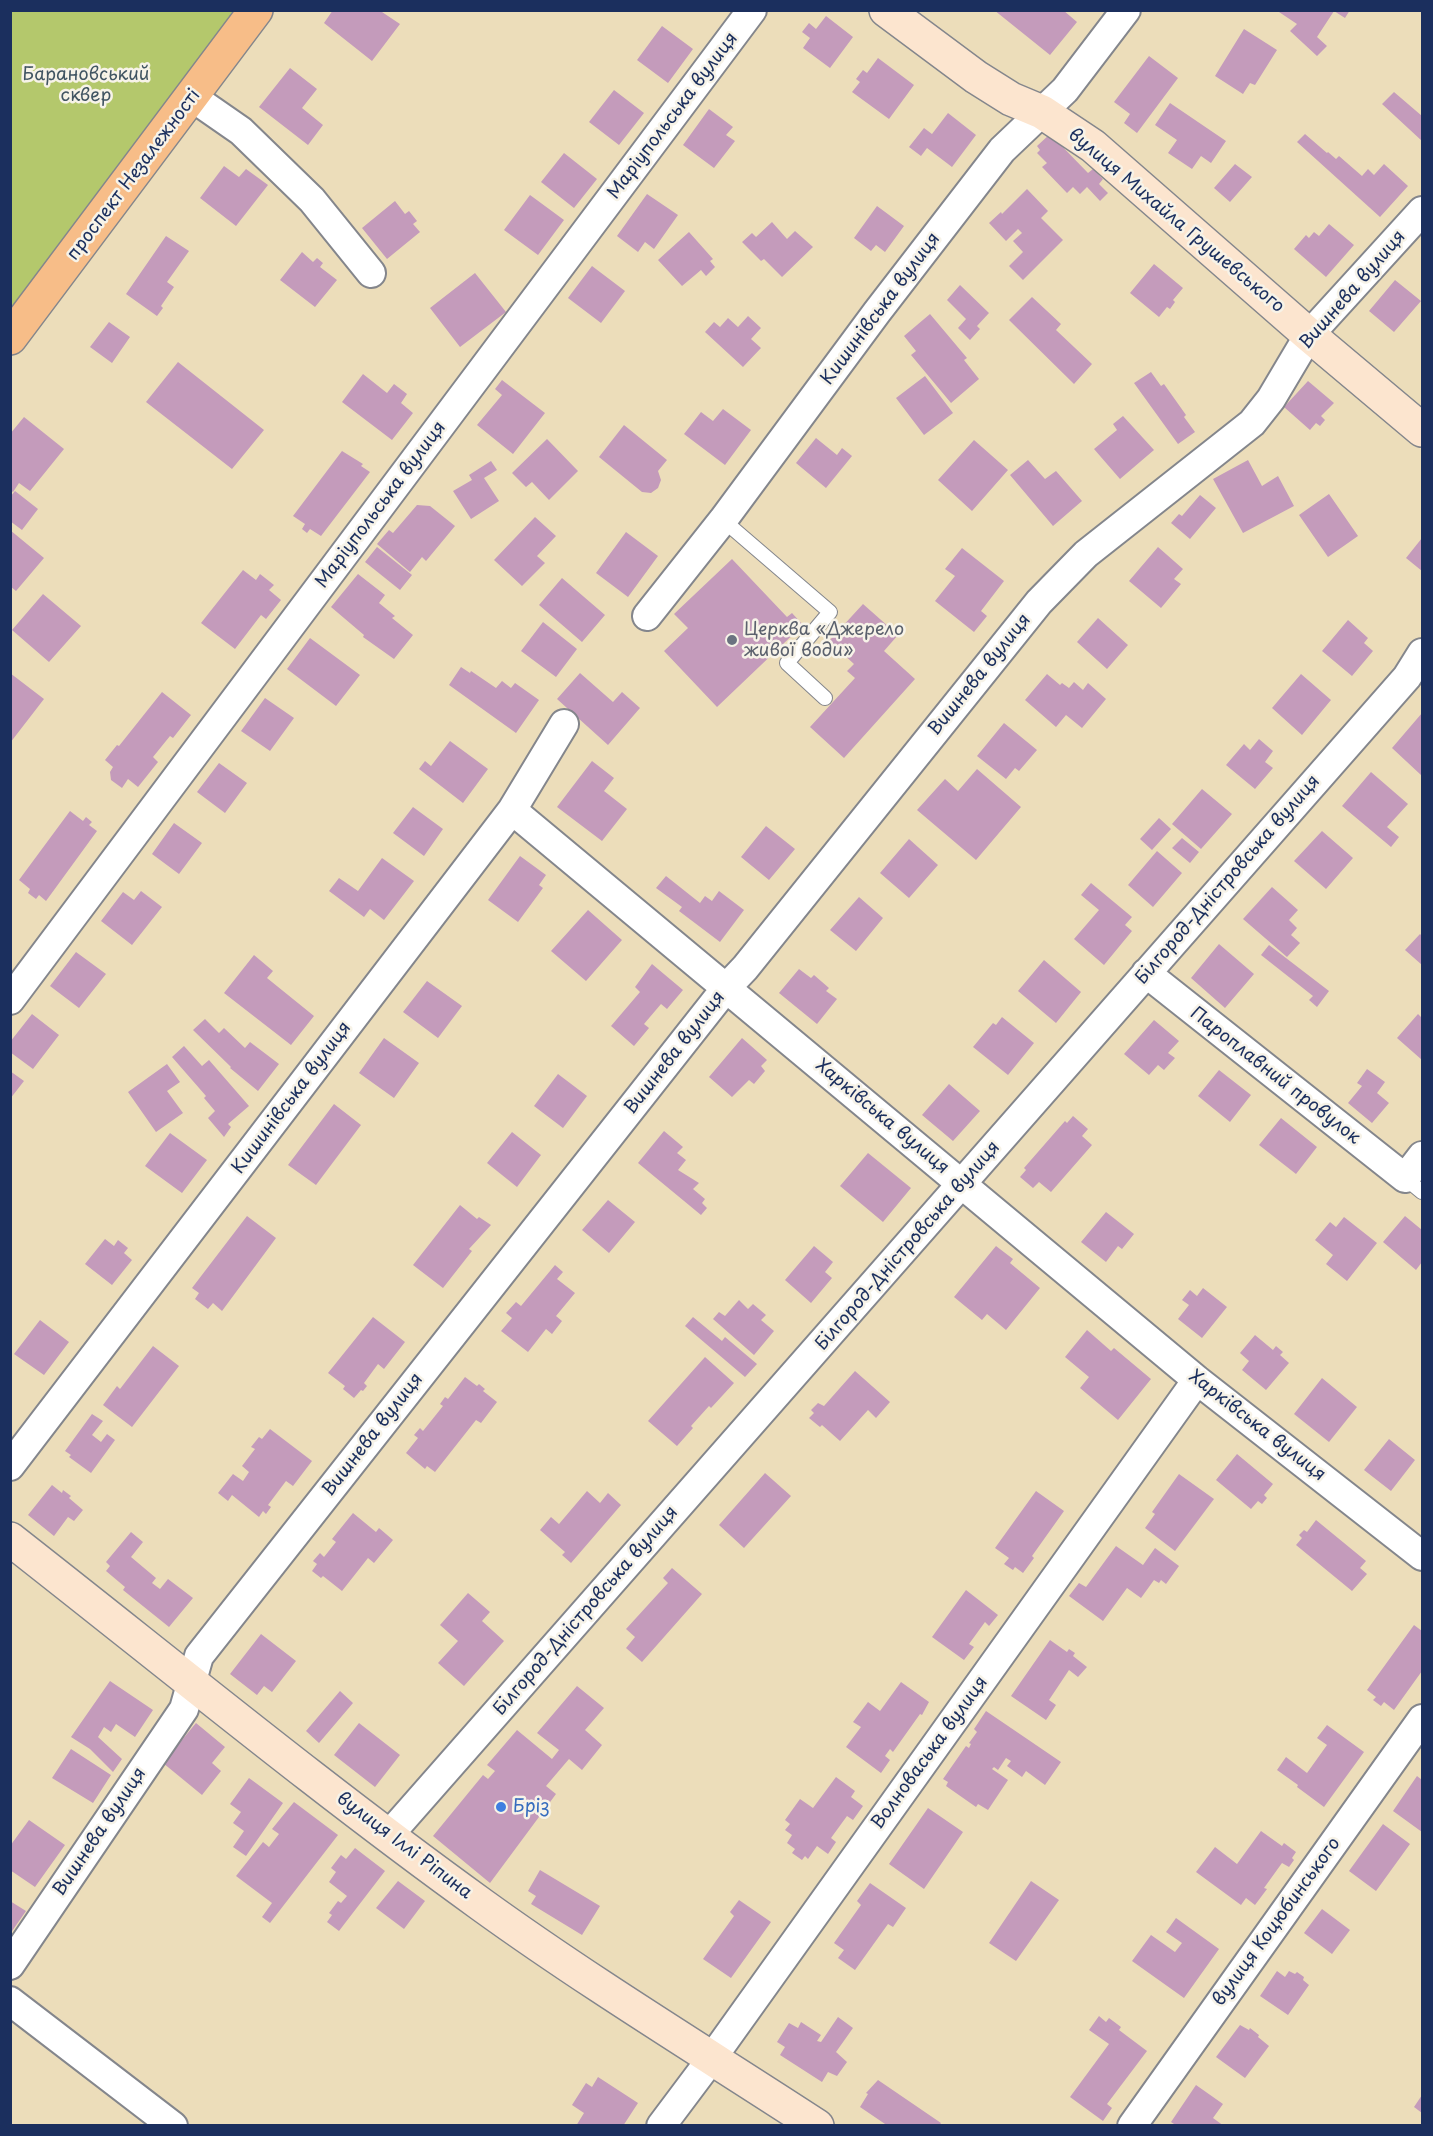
<!DOCTYPE html>
<meta charset="utf-8">
<style>
body{margin:0}
#map{position:relative;width:1433px;height:2136px;overflow:hidden;background:#ecddba;font-family:"Playpen Sans",sans-serif}
canvas{display:block}
.frame{position:absolute;inset:0;border:12px solid #1b2f5e;pointer-events:none}
</style>
<div id="map">
<canvas width="1433" height="2136"></canvas>
<div class="frame"></div>
</div>
<script>
const ctx = document.querySelector('canvas').getContext('2d');
ctx.lineJoin = 'round';
function paint(path, color) {
  ctx.fillStyle = color;
  ctx.fill(path, 'evenodd');
}
function trace(path, color, width, dash) {
  ctx.strokeStyle = color;
  ctx.lineWidth = width;
  ctx.lineCap = dash ? 'butt' : 'round';
  ctx.setLineDash(dash || []);
  ctx.stroke(path);
}
function drawText(font, color, halo, rows, align = 'center') {
  ctx.font = font + ' "Playpen Sans",sans-serif';
  ctx.lineWidth = 5;
  ctx.setLineDash([]);
  ctx.textBaseline = 'middle';
  ctx.strokeStyle = halo;
  ctx.fillStyle = color;
  for (const [text, x, y, turn = 0] of rows) {
    ctx.save();
    ctx.translate(x, y);
    ctx.rotate((+turn || 0) * Math.PI / 180);
    ctx.textAlign = isNaN(turn) ? turn : align;
    if (halo) ctx.strokeText(text, 0, 0);
    ctx.fillText(text, 0, 0);
    ctx.restore();
  }
}
paint(new Path2D(`
 M11 11H236L11 313Z`), '#b4c86c');
paint(new Path2D(`
 M333 10H379L400 24 372 61 324 23Z
 M994 10H1063L1077 22 1050 55Z
 M1276 10H1350L1345 18 1334 11 1317 37 1327 46 1317 56 1290 31 1297 24Z
 M826 16 853 37 830 68 803 48 810 38 802 32 809 23 816 29Z
 M662 26 693 49 668 83 637 60Z
 M1244 29 1277 50 1255 85 1250 83 1243 94 1215 76Z
 M1149 56 1178 78 1137 133 1124 123 1130 114 1114 102Z
 M878 58 914 85 889 119 852 92 860 82 856 79 863 70 867 73Z
 M290 68 317 89 302 108 323 125 308 145 259 107Z
 M614 90 644 113 619 145 589 122Z
 M1394 92 1422 116V141L1382 104Z
 M1170 103 1226 141 1211 163 1201 156 1192 169 1168 153 1177 140 1155 125Z
 M709 109 733 127 726 135 735 141 714 168 683 145Z
 M948 113 976 135 952 167 927 148 921 156 909 147 924 128 932 134Z
 M1050 134 1088 173 1093 169 1103 179 1099 184 1108 193 1100 201 1087 187 1080 194 1073 187 1067 193 1042 167 1047 163 1037 153 1040 150 1037 146Z
 M1305 134 1327 153 1328 152 1336 159 1339 156 1362 176 1368 169 1374 175 1384 164 1408 186 1380 217 1297 142Z
 M564 153 597 179 574 208 541 182Z
 M1235 164 1252 177 1230 202 1214 188Z
 M224 166 239 177 246 169 268 185 236 226 200 198Z
 M1027 189 1048 211 1041 218 1063 240 1023 280 1009 266 1023 252 1013 241 1022 233 1018 229 1006 241 989 223 1001 212 1002 214Z
 M647 194 678 215 654 249 645 242 638 252 617 236Z
 M530 195 564 220 538 255 504 230Z
 M395 201 405 214 409 211 417 221 413 224 420 232 387 259 362 228Z
 M877 206 904 226 885 252 876 245 871 251 854 238Z
 M772 222 787 239 795 231 813 247 782 277 764 259 761 261 742 242 752 233 756 237Z
 M1329 224 1354 245 1326 277 1294 249 1306 235 1309 238 1314 232 1319 236Z
 M689 232 713 259 710 261 715 267 706 276 701 270 682 286 658 260Z
 M166 236 189 251 167 282 174 287 161 306 163 308 157 316 126 294Z
 M302 252 313 262 317 258 323 263 320 267 337 280 315 307 280 280Z
 M1154 264 1183 288 1173 300 1175 302 1170 309 1167 307 1159 317 1130 293Z
 M592 266 625 291 601 323 568 298Z
 M475 273 506 312 460 347 430 308Z
 M1395 280 1421 301 1394 332 1369 311Z
 M960 285 989 313 977 326 980 329 970 340 958 328 966 319 947 300Z
 M1032 297 1061 324 1056 330 1092 364 1074 384 1009 320Z
 M930 314 967 358 964 360 979 379 951 403 911 355 916 351 904 336Z
 M748 316 761 328 751 339 761 348 743 367 705 332 714 322 720 327 728 318 738 327Z
 M109 322 130 337 112 363 90 347Z
 M178 362 264 430 232 469 146 402Z
 M1151 372 1161 386 1164 384 1186 415 1184 417 1195 432 1178 444 1134 383Z
 M363 374 387 393 394 384 407 394 401 403 413 413 392 440 342 402Z
 M925 376 953 413 924 435 896 398Z
 M502 380 545 413 513 454 477 425 502 395 495 389Z
 M1308 381 1334 403 1321 416 1325 420 1320 426 1316 423 1310 430 1284 407Z
 M723 409 751 430 725 465 684 434 701 412 713 421Z
 M1123 416 1154 450 1120 479 1094 449 1117 430 1113 424Z
 M24 417 64 449 30 491 19 483 13 492 10 490V434Z
 M624 425 667 460 658 471 661 480 658 488 651 493 642 492 599 457Z
 M816 438 837 455 842 448 852 456 826 488 796 463Z
 M547 439 578 471 549 500 532 482 526 487 512 473Z
 M974 440 1008 470 972 511 938 480Z
 M342 451 363 464 361 466 370 472 321 536 310 529 307 533 302 529 305 524 293 516Z
 M1028 460 1045 479 1056 471 1082 501 1053 526 1010 475Z
 M1248 460 1262 486 1278 476 1294 506 1243 533 1213 479Z
 M491 461 497 470 484 478 499 501 471 519 453 491 472 480 469 475Z
 M15 491 38 509 22 530 10 521V497Z
 M1329 494 1358 536 1328 557 1299 515Z
 M1200 495 1216 508 1190 539 1171 523 1179 514 1182 516Z
 M417 505 430 506 455 526 426 561 422 557 410 572 377 544 389 530 393 533Z
 M535 517 556 536 537 556 545 563 522 586 494 560Z
 M10 530 44 558 16 591 10 586Z
 M626 532 658 556 628 597 596 573Z
 M1422 538V571L1406 558Z
 M377 547 412 575 400 590 365 562Z
 M1158 547 1183 569 1174 579 1181 584 1161 608 1129 581Z
 M962 548 1004 581 981 611 987 616 974 632 935 601 955 576 945 569Z
 M732 559 787 617 792 613 803 625 717 707 664 651 688 628 674 614Z
 M243 570 256 580 260 574 274 585 269 590 281 600 266 619 261 615 235 649 201 623Z
 M358 574 385 595 379 603 395 616 392 618 413 635 394 659 363 637 364 635 331 607Z
 M562 578 605 615 582 642 539 605Z
 M43 594 81 626 49 662 12 630Z
 M863 604 898 635 884 651 915 679 844 758 810 727 855 678 847 671 854 664 829 641Z
 M1098 618 1128 645 1107 669 1077 642Z
 M1348 620 1368 638 1364 643 1373 651 1352 676 1322 651Z
 M543 622 577 649 556 677 521 651Z
 M310 638 360 675 336 706 287 669Z
 M461 667 470 673 471 671 496 688 502 681 511 688 515 683 539 700 516 733 449 685Z
 M10 673 44 699 10 743Z
 M580 673 613 702 622 692 640 708 608 745 557 699Z
 M1047 674 1060 685 1062 683 1069 688 1074 682 1083 690 1088 683 1106 699 1082 728 1066 715 1056 727 1025 700Z
 M1301 674 1331 700 1302 735 1272 708Z
 M162 692 191 715 173 738 170 736 153 757 158 762 138 787 128 779 122 788 111 780 110 772 113 767 105 760 117 745 119 746Z
 M265 698 294 718 270 751 241 731Z
 M1422 713V773L1421 775 1392 748Z
 M1004 723 1037 750 1019 771 1015 768 1006 779 977 756Z
 M1259 739 1273 751 1265 762 1273 768 1255 789 1226 765 1244 744 1250 750Z
 M450 741 488 769 463 803 419 769 425 761 431 766Z
 M592 761 614 778 604 791 627 809 602 841 557 807Z
 M219 763 247 783 225 813 197 792Z
 M977 769 1021 807 976 860 917 810 945 779 958 791Z
 M1371 772 1408 804 1387 827 1399 837 1391 847 1342 806Z
 M1202 789 1232 814 1201 849 1172 824Z
 M413 807 443 829 424 856 393 833Z
 M70 811 83 821 86 817 92 822 89 825 97 831 46 901 39 895 36 899 28 893 30 889 19 880Z
 M1159 818 1171 829 1152 850 1140 839Z
 M174 823 202 843 179 874 152 854Z
 M766 826 795 849 769 880 741 857Z
 M1322 831 1353 858 1326 889 1294 861Z
 M1182 838 1199 852 1190 863 1172 848Z
 M909 839 938 865 909 898 880 873Z
 M1157 851 1182 873 1153 907 1128 885Z
 M520 856 546 875 539 885 543 888 518 922 488 900Z
 M382 858 414 881 384 920 370 909 364 917 329 891 339 878 358 891Z
 M666 876 700 903 705 896 712 901 719 891 744 910 720 942 679 911 682 907 656 888Z
 M1091 883 1132 917 1125 925 1132 931 1104 965 1074 939 1099 910 1081 895Z
 M1272 887 1298 910 1289 920 1297 928 1291 935 1300 943 1287 957 1243 919Z
 M141 891 162 907 132 945 101 921 123 892 134 900Z
 M859 897 883 918 856 951 830 930Z
 M588 910 622 940 586 981 551 951Z
 M1420 934 1422 936V965L1405 950Z
 M1219 944 1254 974 1225 1008 1191 978Z
 M1269 945 1329 991 1317 1007 1309 1000 1313 996 1261 955Z
 M76 952 106 974 79 1008 50 986Z
 M254 955 273 971 267 978 314 1016 291 1045 224 993Z
 M1044 960 1081 992 1056 1023 1018 991Z
 M652 964 683 990 667 1009 661 1004 644 1024 649 1028 634 1046 611 1026 640 992 635 987Z
 M799 969 811 978 814 975 829 988 826 991 837 999 817 1024 779 993Z
 M427 981 462 1006 438 1038 403 1012Z
 M32 1014 59 1035 33 1069 10 1052V1042Z
 M1418 1014 1422 1018V1060L1397 1038Z
 M1002 1017 1034 1043 1008 1075 973 1047 993 1023 996 1025Z
 M205 1019 219 1033 224 1028 245 1048 250 1042 279 1064 258 1091 230 1068 231 1067 193 1030Z
 M1154 1020 1179 1041 1168 1053 1175 1058 1164 1070 1158 1065 1149 1075 1124 1054Z
 M384 1038 419 1063 394 1098 359 1073Z
 M742 1038 767 1060 761 1066 765 1071 754 1084 749 1080 732 1097 709 1077Z
 M184 1046 202 1066 209 1060 249 1106 228 1124 231 1127 224 1137 208 1118 215 1111 204 1098 206 1096 172 1057Z
 M167 1064 180 1082 167 1091 183 1113 156 1132 128 1092Z
 M1367 1069 1385 1082 1377 1093 1389 1103 1372 1123 1348 1103 1362 1086 1357 1083Z
 M1219 1070 1251 1095 1230 1122 1198 1096Z
 M10 1071 24 1081 10 1099Z
 M558 1074 587 1096 563 1128 534 1106Z
 M949 1084 980 1111 953 1141 922 1115Z
 M334 1104 361 1125 316 1185 288 1165Z
 M1073 1116 1088 1129 1082 1136 1092 1145 1051 1192 1039 1182 1033 1188 1020 1177 1026 1170 1024 1168 1065 1121 1067 1123Z
 M1281 1118 1317 1147 1296 1174 1259 1145Z
 M664 1131 683 1147 677 1153 686 1160 678 1170 699 1183 693 1189 705 1199 702 1203 707 1208 701 1215 638 1163Z
 M512 1132 541 1155 517 1187 487 1163Z
 M170 1133 207 1160 182 1193 145 1166Z
 M868 1153 911 1188 883 1222 840 1186Z
 M608 1200 635 1222 609 1253 582 1230Z
 M460 1205 477 1219 479 1217 491 1225 469 1249 472 1251 443 1288 413 1265Z
 M1106 1212 1134 1234 1122 1249 1118 1246 1106 1262 1081 1242Z
 M247 1216 276 1238 222 1311 213 1303 208 1309 195 1299 199 1293 192 1288Z
 M1405 1216 1422 1230V1262L1416 1270 1383 1242Z
 M1344 1217 1377 1243 1347 1281 1326 1264 1333 1255 1315 1240 1330 1222 1336 1227Z
 M105 1239 114 1246 118 1240 128 1248 124 1253 132 1260 112 1285 85 1264Z
 M814 1246 833 1262 825 1272 832 1278 811 1303 785 1280Z
 M996 1246 1013 1259 1010 1263 1040 1288 1006 1330 987 1314 982 1320 954 1297Z
 M555 1265 563 1272 557 1279 575 1293 556 1316 562 1321 552 1334 546 1329 528 1352 501 1331 512 1318 506 1313 516 1302 521 1306Z
 M1203 1288 1227 1307 1202 1338 1178 1319 1189 1305 1182 1300 1190 1290 1197 1296Z
 M739 1300 748 1309 753 1304 766 1315 761 1320 774 1331 754 1355 713 1319 719 1312 725 1316Z
 M373 1317 405 1342 384 1369 378 1364 364 1383 367 1386 363 1391 361 1390 354 1398 343 1389 345 1386 328 1373Z
 M693 1317 722 1341 725 1337 757 1364 745 1377 685 1326Z
 M40 1320 69 1342 44 1375 14 1354Z
 M1087 1330 1111 1351 1114 1348 1151 1379 1118 1420 1080 1388 1089 1377 1065 1357Z
 M1255 1335 1273 1350 1276 1346 1283 1352 1280 1355 1289 1363 1266 1390 1242 1370 1249 1361 1240 1353Z
 M153 1346 179 1366 132 1427 103 1405 117 1386 120 1389Z
 M705 1357 734 1383 711 1408 709 1406 691 1426 693 1428 677 1446 648 1421Z
 M855 1371 890 1402 876 1418 868 1410 840 1441 822 1425 820 1427 809 1418 814 1413 811 1410 818 1403 824 1406Z
 M465 1377 477 1386 479 1384 485 1389 483 1391 497 1402 481 1423 476 1420 435 1472 427 1466 425 1469 406 1453 418 1438 414 1435 420 1428 423 1431 443 1406 440 1404 445 1397 448 1399Z
 M1322 1378 1357 1407 1329 1442 1294 1414Z
 M92 1414 103 1421 92 1435 101 1442 107 1434 115 1440 91 1473 69 1457 71 1455 65 1451Z
 M270 1429 312 1461 293 1486 286 1481 268 1505 271 1507 266 1514 263 1511 259 1517 232 1495 228 1501 218 1493 233 1474 243 1481 249 1472 242 1466 255 1449 251 1447 259 1437 262 1439Z
 M1389 1439 1415 1460 1391 1491 1364 1470Z
 M1237 1454 1273 1484 1264 1495 1267 1498 1262 1504 1258 1501 1251 1509 1216 1480Z
 M765 1473 791 1496 744 1548 719 1525Z
 M1179 1474 1214 1499 1175 1551 1145 1528 1155 1514 1152 1512Z
 M52 1485 62 1493 63 1490 71 1496 69 1498 83 1510 74 1521 68 1517 54 1536 28 1515Z
 M587 1491 600 1503 608 1493 621 1505 571 1563 562 1555 565 1552 540 1530 551 1517 559 1524Z
 M1036 1491 1064 1511 1032 1556 1034 1558 1023 1573 1015 1567 1013 1570 1004 1564 1009 1558 995 1548Z
 M353 1513 376 1532 379 1528 393 1540 374 1563 368 1558 342 1591 323 1576 321 1578 312 1571 317 1564 313 1561 320 1553 324 1557 336 1542 332 1539Z
 M1316 1520 1366 1561 1360 1568 1367 1574 1352 1591 1296 1545 1302 1538 1299 1535 1304 1530 1307 1532Z
 M131 1532 143 1542 131 1557 156 1578 152 1583 160 1589 168 1579 193 1598 169 1627 123 1590 125 1587 106 1571 110 1566 106 1562Z
 M1116 1546 1143 1565 1155 1548 1179 1566 1166 1584 1161 1580 1159 1583 1154 1580 1141 1598 1127 1588 1103 1621 1069 1596 1079 1583 1086 1587Z
 M672 1568 702 1594 642 1662 626 1648 635 1637 626 1629 668 1583 663 1578Z
 M966 1590 998 1615 989 1626 985 1622 969 1644 974 1647 964 1660 932 1637Z
 M468 1593 490 1612 482 1621 504 1641 464 1686 438 1663 458 1641 440 1625Z
 M1414 1625 1422 1631V1671L1394 1710 1384 1702 1381 1706 1373 1700 1376 1697 1367 1690Z
 M261 1634 296 1661 272 1692 264 1686 257 1695 230 1674Z
 M1050 1640 1067 1652 1069 1649 1075 1653 1073 1656 1087 1667 1078 1677 1069 1670 1049 1700 1056 1705 1046 1720 1011 1696Z
 M110 1681 153 1710 135 1737 116 1724 111 1732 104 1727 98 1737 122 1759 113 1772 90 1749 71 1737Z
 M901 1682 929 1702 922 1715 920 1714 893 1752 890 1749 885 1756 890 1760 881 1773 846 1747 861 1727 853 1722 868 1702 880 1711Z
 M577 1686 604 1708 585 1730 602 1745 582 1770 569 1759 546 1786 556 1794 490 1883 433 1836 483 1775 488 1779 495 1771 487 1765 517 1730 552 1759 559 1750 537 1733Z
 M340 1691 353 1703 319 1743 306 1731Z
 M986 1711 1061 1762 1045 1785 1026 1771 1022 1777 1007 1766 1011 1761 1006 1758 998 1770 994 1767 992 1769 1008 1780 988 1810 978 1804 976 1807 946 1786 948 1782 943 1779 966 1746 969 1748 971 1744 969 1743 977 1732 974 1729Z
 M196 1723 225 1747 212 1763 221 1771 202 1795 163 1763Z
 M359 1723 400 1755 375 1787 334 1755Z
 M1327 1725 1364 1752 1324 1807 1297 1787 1298 1785 1277 1770 1286 1757 1307 1773 1327 1745 1317 1738Z
 M71 1749 111 1775 93 1803 52 1778Z
 M1417 1776 1422 1780V1832L1393 1811Z
 M836 1777 855 1791 851 1797 863 1806 853 1820 847 1816 831 1838 836 1842 828 1854 817 1846 808 1859 805 1856 802 1860 792 1853 795 1849 787 1843 792 1835 785 1830 790 1824 785 1820 800 1799 813 1808Z
 M249 1778 283 1803 246 1856 233 1847 244 1831 233 1823 241 1812 230 1804Z
 M294 1802 338 1835 270 1923 262 1917 272 1903 236 1876 263 1842 269 1847 279 1834 272 1829Z
 M928 1808 963 1832 924 1889 889 1864Z
 M29 1820 65 1845 35 1887 10 1870V1846Z
 M1383 1824 1410 1844 1376 1891 1349 1871Z
 M1261 1831 1282 1846 1284 1843 1296 1852 1292 1858 1294 1860 1289 1867 1282 1863 1264 1888 1267 1889 1255 1905 1246 1898 1241 1905 1196 1872 1215 1847 1237 1864Z
 M355 1848 385 1871 339 1931 327 1922 332 1915 329 1913 338 1901 341 1903 347 1896 329 1882 336 1872 331 1868 341 1855 346 1859Z
 M540 1870 600 1906 582 1935 531 1904 536 1896 528 1891Z
 M398 1881 425 1901 404 1929 376 1908Z
 M1031 1881 1059 1900 1016 1961 989 1943Z
 M870 1883 906 1908 893 1927 888 1924 855 1970 838 1958 844 1950 834 1943 861 1905 857 1901Z
 M739 1900 771 1922 731 1978 703 1959 734 1916 730 1912Z
 M10 1901 26 1911 10 1934Z
 M1322 1909 1350 1930 1332 1954 1304 1933Z
 M1176 1918 1219 1949 1184 1998 1132 1961 1151 1935 1175 1952 1182 1943 1166 1932Z
 M1277 1971 1285 1977 1289 1971 1295 1974 1297 1972 1304 1977 1303 1980 1309 1985 1288 2015 1260 1996Z
 M1099 2016 1106 2022 1109 2018 1121 2027 1119 2030 1147 2051 1107 2104 1112 2108 1103 2121 1070 2097 1109 2044 1089 2030Z
 M838 2017 853 2028 836 2052 847 2062 837 2076 828 2072 822 2082 780 2055 785 2047 777 2042 789 2023 798 2028 801 2022 821 2035 817 2041 821 2042Z
 M1240 2025 1249 2030 1250 2028 1259 2035 1258 2037 1269 2046 1245 2078 1216 2057Z
 M598 2077 638 2103 623 2126H576L584 2113 572 2105 586 2083 592 2087Z
 M878 2080 941 2123 939 2126H888L860 2107 868 2094 866 2093Z
 M1196 2085 1223 2104 1213 2118 1224 2126H1177L1171 2122Z
 M1422 2095V2113L1414 2107Z`), '#c49bbb');
const lane = new Path2D(`
 M723 520 830 612 787 663 825 698
 M1405 1178 1422 1192`);
const street = new Path2D(`
 M192 97 241 131 312 200 371 273
 M647 616 723 520 877 312 1002 150 1065 90 1126 10
 M512 810 1197 1380 1422 1556
 M1146 973 1405 1178 1422 1156
 M10 1000 752 10
 M10 1466 512 810 564 724
 M388 1836 1407 677 1422 653
 M10 1965 184 1709 199 1656 726 988 745 968 1039 602 1086 554 1252 423 1271 399 1309 335 1422 211
 M10 2001 173 2126
 M661 2126 712 2058 1197 1380
 M1132 2126 1422 1719`);
const secondary = new Path2D(`
 M886 10 976 77 1011 99 1042 112 1093 146 1309 335 1422 430
 M10 1539C167 1662 321 1789 482 1905 590 1983 705 2053 817 2126`);
const primary = new Path2D(`
 M10 338 256 10`);
trace(lane, '#84868c', 16);
trace(street, '#84868c', 32);
trace(secondary, '#84868c', 36);
trace(primary, '#84868c', 36);
trace(lane, '#fff', 14);
trace(street, '#fff', 28);
trace(secondary, '#fce5cf', 33);
trace(primary, '#f7bd88', 33);
for (const [x, y, r, color] of [
 [732,640,6,"#6b7280"],
 [501,1807,6,"#3f7fe0"]
]) {
  const dot = new Path2D();
  dot.arc(x, y, r, 0, 2 * Math.PI);
  ctx.fillStyle = color;
  ctx.fill(dot);
  trace(dot, '#f7f3e8', 2);
}
drawText('18px', '#415562', '#f7f3e8', [
 ["Барановський",86,75],
 ["сквер",86,96]
]);
drawText('18px', '#1b2f5e', '#f7f3e8', [
 ["Маріупольська вулиця",673,116,-53],
 ["проспект Незалежності",134,175,-53],
 ["вулиця Михайла Грушевського",1176,221,40],
 ["Вишнева вулиця",1353,290,-49],
 ["Кишинівська вулиця",881,309,-53],
 ["Маріупольська вулиця",381,505,-53],
 ["Вишнева вулиця",980,675,-51],
 ["Білгород-Дністровська вулиця",1228,880,-49],
 ["Вишнева вулиця",675,1053,-52],
 ["Пароплавний провулок",1275,1076,38],
 ["Кишинівська вулиця",292,1098,-53],
 ["Харківська вулиця",882,1117,40],
 ["Білгород-Дністровська вулиця",908,1246,-49],
 ["Харківська вулиця",1257,1426,38],
 ["Вишнева вулиця",373,1435,-52],
 ["Білгород-Дністровська вулиця",586,1611,-49],
 ["Волноваська вулиця",930,1753,-54],
 ["Вишнева вулиця",100,1832,-56],
 ["вулиця Іллі Ріпина",404,1846,37],
 ["вулиця Коцюбинського",1277,1922,-54]
]);
drawText('18px', '#5b616d', '#f7f3e8', [
 ["Церква «Джерело",744,630],
 ["живої води»",744,651]
], 'left');
drawText('18px', '#366cbe', '#f7f3e8', [
 ["Бріз",513,1807]
], 'left');
</script>
